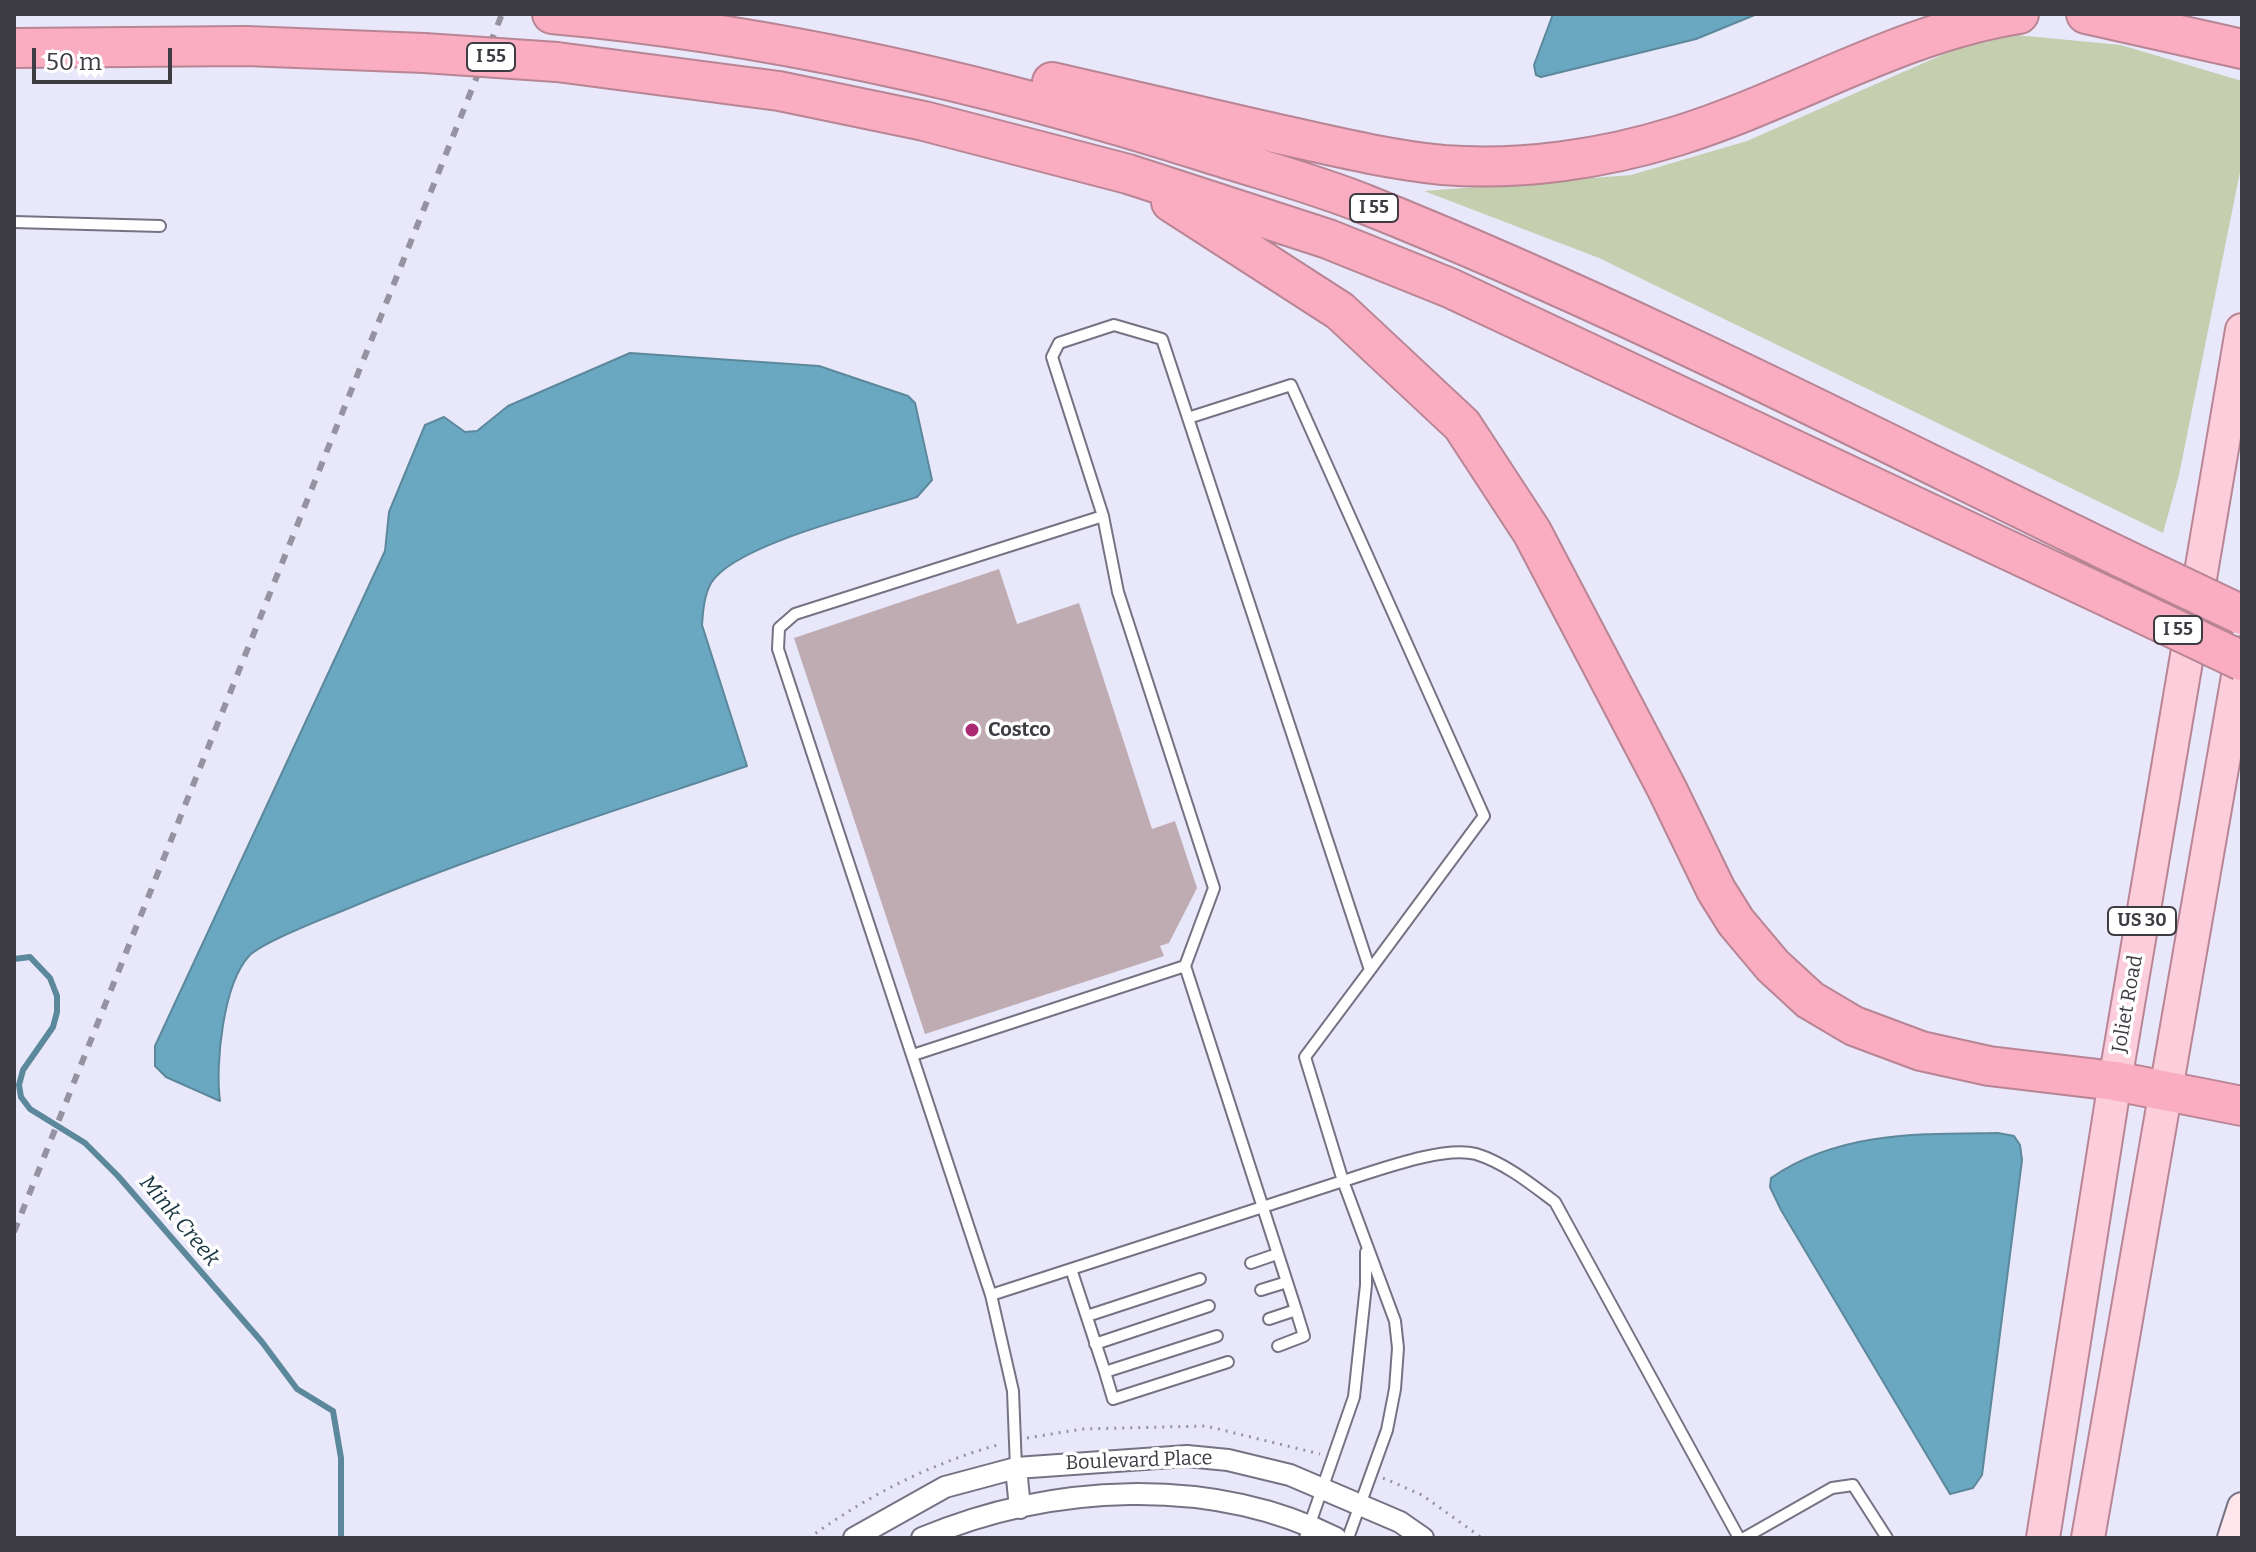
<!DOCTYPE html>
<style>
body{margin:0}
#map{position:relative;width:2256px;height:1552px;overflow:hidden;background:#e9e7fa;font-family:Bitter,serif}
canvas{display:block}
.frame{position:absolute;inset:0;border:16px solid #3d3c43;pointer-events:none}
.scale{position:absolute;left:32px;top:48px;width:140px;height:36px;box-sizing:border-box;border:4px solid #3d3c43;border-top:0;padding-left:10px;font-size:24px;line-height:28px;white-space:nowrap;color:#3d3c43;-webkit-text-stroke:6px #fff;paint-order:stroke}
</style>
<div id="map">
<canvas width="2256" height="1552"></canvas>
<div class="frame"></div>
<div class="scale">50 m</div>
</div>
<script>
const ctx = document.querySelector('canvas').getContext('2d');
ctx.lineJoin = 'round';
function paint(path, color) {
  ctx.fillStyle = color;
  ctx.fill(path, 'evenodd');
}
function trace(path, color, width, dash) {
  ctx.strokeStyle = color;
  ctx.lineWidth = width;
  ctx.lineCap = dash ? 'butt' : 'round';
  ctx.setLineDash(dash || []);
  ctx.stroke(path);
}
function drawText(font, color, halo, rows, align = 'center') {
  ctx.font = font + ' Bitter,serif';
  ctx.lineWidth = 7;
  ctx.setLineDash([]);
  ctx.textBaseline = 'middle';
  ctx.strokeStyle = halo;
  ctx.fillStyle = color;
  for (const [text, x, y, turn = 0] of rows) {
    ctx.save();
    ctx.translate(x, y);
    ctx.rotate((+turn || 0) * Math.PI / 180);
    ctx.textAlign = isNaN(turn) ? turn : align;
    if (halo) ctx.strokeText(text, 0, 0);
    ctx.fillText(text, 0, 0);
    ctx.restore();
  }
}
paint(new Path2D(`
 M2016 35 2121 45 2242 81V162L2179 475 2163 533 1599 258 1424 191 1631 175 1747 141 1953 50Z`), '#c5cfaf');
const water = new Path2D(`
 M1553 14H1757L1696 39 1541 77 1536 75 1534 65Z
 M630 353 819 366 908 396 915 403 932 480 917 497C871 512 735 544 711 583 704 596 703 611 702 625L747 766C611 812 474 855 342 911 323 919 262 942 249 956 223 984 215 1065 220 1101L166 1077 155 1066V1046L385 551 389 512 425 425 444 417 465 432 477 431 508 406Z
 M1998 1133 2014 1136 2020 1145 2022 1160 1982 1475 1973 1488 1950 1494 1781 1210 1770 1187 1771 1178C1839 1131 1920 1134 1998 1133Z`);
paint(water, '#6aa8c1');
trace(water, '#5c889b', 2);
trace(new Path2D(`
 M14 959 30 957 50 978 57 996V1012L53 1027 23 1070 19 1085 21 1097 30 1109 85 1143 118 1176 262 1342 297 1389 333 1411 341 1458V1538`), '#5c889b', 6);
paint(new Path2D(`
 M999 569 1017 624 1079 603 1152 829 1175 821 1197 888 1169 943 1160 946 1164 956 925 1034 794 638Z`), '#bfacb3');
const lane = new Path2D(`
 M14 222 160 226
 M1188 418 1291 385 1484 816 1370 970
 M1103 516 1118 592 1214 888 1185 966
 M913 1055 1185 966 1296 1310 1269 1319
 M1251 1263 1277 1254
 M1071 1269 1105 1372 1217 1336
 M1261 1290 1287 1282
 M991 1295 778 649 779 628 795 614 1103 516 1052 357 1059 343 1114 325 1162 339 1370 970 1305 1057 1343 1181C1376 1171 1444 1145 1476 1154 1505 1163 1531 1184 1555 1202L1739 1538
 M1087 1316 1200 1279
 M1095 1344 1209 1306
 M1278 1346 1304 1336 1296 1310
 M1105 1372 1113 1399 1228 1362
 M1016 1468 1013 1391 991 1295 1343 1181 1395 1321 1398 1348 1395 1389 1387 1430 1348 1538
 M1305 1538 1354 1397 1366 1285V1252
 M1744 1538 1832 1488 1853 1485 1887 1538`);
const street = new Path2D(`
 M1016 1468 1020 1508
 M854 1538 945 1487 1016 1468 1187 1456 1228 1460 1290 1475 1400 1522 1423 1538
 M922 1538C1051 1484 1209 1475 1336 1538`);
const secondary = new Path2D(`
 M2232 1538 2242 1507`);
const primary = new Path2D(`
 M2043 1538 2115 1081 2242 330
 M2088 1538 2242 653`);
const highway = new Path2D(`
 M552 14C775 34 995 85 1208 153 1261 170 1316 184 1367 205 1624 308 1871 436 2120 557
 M2086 14 2242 49
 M14 48 246 46 424 53
 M557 62 779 91 924 121 1128 174 1328 239 1450 288 2114 600
 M1052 82C1123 98 1194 114 1265 131 1324 144 1383 159 1443 165 1521 171 1603 159 1677 136 1793 100 1899 33 2019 14
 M1171 202 1340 311 1462 425 1532 532 1667 789 1716 890 1736 922 1773 966 1810 1000 1854 1026 1921 1051 1989 1066 2115 1081 2242 1106`);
trace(lane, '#757383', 14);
trace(street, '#757383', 24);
trace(secondary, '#757383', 32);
trace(primary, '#b88595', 36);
trace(highway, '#b88595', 42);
trace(new Path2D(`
 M1027 1438 1082 1429 1206 1426 1320 1454
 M1383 1478 1422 1495 1482 1538
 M809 1538C867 1496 931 1463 1001 1444`), '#9593a0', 3, [2, 6]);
trace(lane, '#fff', 10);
trace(street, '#fff', 20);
trace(secondary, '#fee6ec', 28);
trace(primary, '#fccdda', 32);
trace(highway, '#faacc1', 38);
trace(new Path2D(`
 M14 1232 502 14`), '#9593a1', 6, [10, 10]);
const highwayBridge = new Path2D(`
 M424 53 557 62
 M2120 557 2242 615
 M2114 600 2242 661`);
trace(highwayBridge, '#b88595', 42, []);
trace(highwayBridge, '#faacc1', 38);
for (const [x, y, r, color] of [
 [972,730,8,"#ab2872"]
]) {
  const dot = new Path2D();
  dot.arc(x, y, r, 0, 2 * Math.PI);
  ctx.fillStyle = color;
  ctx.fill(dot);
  trace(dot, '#fff', 3);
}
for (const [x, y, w] of [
 [491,57,48],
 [1374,208,48],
 [2178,630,48],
 [2142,921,68]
]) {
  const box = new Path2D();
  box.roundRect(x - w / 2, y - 14, w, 28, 6);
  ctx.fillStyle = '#fff';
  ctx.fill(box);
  trace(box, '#3d3c43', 2);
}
drawText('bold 18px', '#3d3c43', null, [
 ["I 55",491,57],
 ["I 55",1374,208],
 ["I 55",2178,630],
 ["US 30",2142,921]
]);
drawText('bold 20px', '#3d3c43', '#fff', [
 ["Costco",988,730]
], 'left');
drawText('20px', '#3d3c43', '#fff', [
 ["Joliet Road",2128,1004,-80],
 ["Boulevard Place",1139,1461,-2]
]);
drawText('italic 22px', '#173541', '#fff', [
 ["Mink Creek",179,1221,50]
]);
</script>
